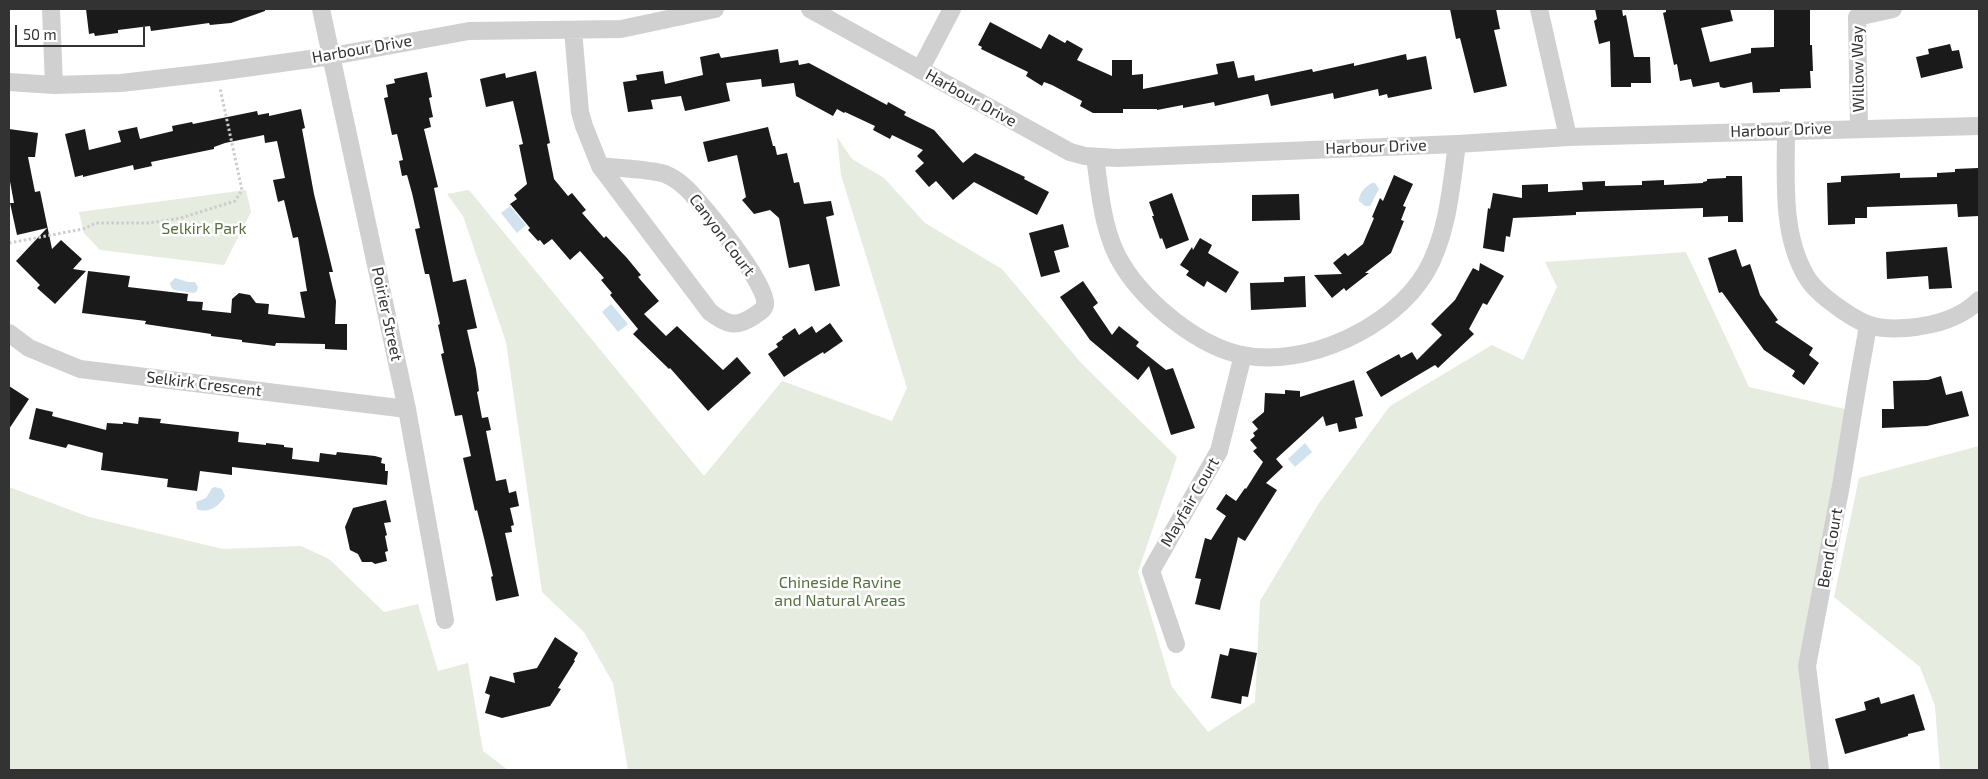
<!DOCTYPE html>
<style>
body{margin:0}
#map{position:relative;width:1988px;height:779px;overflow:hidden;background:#fff;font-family:"Exo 2",sans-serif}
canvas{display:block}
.frame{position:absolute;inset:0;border:10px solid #333;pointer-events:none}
.scale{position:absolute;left:15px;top:25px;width:130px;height:22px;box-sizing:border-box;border:2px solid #333;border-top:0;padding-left:6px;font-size:15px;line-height:18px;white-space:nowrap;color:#333;-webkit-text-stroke:4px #fff;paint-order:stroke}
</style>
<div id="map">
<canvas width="1988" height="779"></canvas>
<div class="frame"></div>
<div class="scale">50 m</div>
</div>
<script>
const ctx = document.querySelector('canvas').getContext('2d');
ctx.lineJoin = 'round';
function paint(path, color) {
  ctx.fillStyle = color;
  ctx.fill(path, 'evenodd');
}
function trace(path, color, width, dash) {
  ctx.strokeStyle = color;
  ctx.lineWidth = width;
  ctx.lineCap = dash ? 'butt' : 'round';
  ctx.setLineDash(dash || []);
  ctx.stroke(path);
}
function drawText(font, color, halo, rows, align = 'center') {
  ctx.font = font + ' "Exo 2",sans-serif';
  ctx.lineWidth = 5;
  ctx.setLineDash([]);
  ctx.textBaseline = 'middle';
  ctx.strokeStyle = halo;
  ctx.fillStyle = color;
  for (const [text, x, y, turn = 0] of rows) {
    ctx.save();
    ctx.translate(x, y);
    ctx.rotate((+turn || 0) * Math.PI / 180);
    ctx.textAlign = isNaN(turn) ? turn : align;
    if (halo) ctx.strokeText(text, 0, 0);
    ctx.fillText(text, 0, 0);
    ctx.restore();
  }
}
paint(new Path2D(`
 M837 137 852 159 884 178 925 223 1002 269 1081 363 1177 457 1138 572 1172 687 1208 732 1255 702 1260 601 1319 503 1390 406 1492 345 1523 360 1557 287 1545 262 1686 252 1749 387 1845 409 1802 658 1811 770H628L613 683 584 632 542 592 506 342 463 216 447 194 469 190 704 476 782 381 892 421 907 388 841 175Z
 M246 190 251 212 224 265 100 250 84 233 79 212Z
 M1979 446V770H1940L1935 706 1920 667 1834 597 1859 478Z
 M9 487 89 517 223 549 301 546 329 559 384 612 418 604 438 671 468 663 483 751 508 770H9Z`), '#e6ecdf');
paint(new Path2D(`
 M1372 183H1375L1379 189 1370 206H1365L1359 201C1359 193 1365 187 1372 183Z
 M510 206 526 225 517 233 501 213Z
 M175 278 188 282H195L198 287 197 291 194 293 174 290 171 287 170 283Z
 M611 304 628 324 618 332 602 312Z
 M1305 443 1312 452 1295 467 1288 459Z
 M215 487 222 489 225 496C220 506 208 514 197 509L196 502 206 498 212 488Z`), '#cfe2ee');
paint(new Path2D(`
 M86 9H265V11L231 23 210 25 209 23 151 31 150 26 118 30V33L95 36 94 33 89 34Z
 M1450 9H1496L1500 29 1494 30 1507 86 1474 93 1460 38 1456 39Z
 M1595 9H1622L1623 16 1626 15 1634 57H1650L1651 83H1631V87H1611L1610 41 1599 44 1594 21 1597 19Z
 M1666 9H1730L1733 21 1701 28 1710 62 1751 53V48L1774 47V9H1810V45H1812L1813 71H1810L1811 88 1780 89V92L1753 93 1752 82 1724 88 1720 87 1719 82 1693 87 1691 79 1680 81 1677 64 1674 65 1663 13 1666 12Z
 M990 22 1041 49 1049 34 1065 43 1067 40 1083 49 1077 60 1112 76V60H1132V75L1143 74V89L1218 74 1216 64 1234 61 1238 78 1254 75 1255 81 1312 69 1313 72 1354 63V66L1406 54 1407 60 1426 56 1432 89 1388 98 1387 94 1379 96 1378 89 1334 99 1333 93 1271 106 1268 94 1215 106 1214 102 1183 108V105L1157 110V109H1123V113H1093L1080 106 1082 101 1052 85 1044 82 1042 86 1026 76 1028 72 981 49 982 47 978 45Z
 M1950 44 1952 51 1959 50 1963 68 1921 78 1916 57 1929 54 1928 49Z
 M778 49 780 63 798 60 799 65 809 63 887 105 888 102 906 112 904 115 934 130 963 163 975 153 1025 177 1024 179 1049 192 1037 215 974 182 953 200 936 181 929 187 915 171 924 163 917 156 923 150 892 135 890 139 873 130 875 126 845 112 844 113 837 109 833 116 796 96 794 83 762 87 761 79 726 83 730 101 685 111 681 96 651 100 653 109 628 112 623 82 637 80 636 75 663 71 665 84 703 75 700 57 719 53 721 58Z
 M536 71 550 143 547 144 554 179 568 196 572 193 586 210 582 213 604 238 606 236 627 258 641 275 638 277 659 301 644 314 666 336 677 326 723 370 737 357 751 373 708 411 670 368 669 369 633 334 638 329 610 295 612 293 601 280 604 278 580 251 570 260 552 239 544 245 540 240 538 241 528 230 530 228 510 204 517 199 514 195 527 184 519 145 523 144 513 101 486 107 480 79 505 73 506 78Z
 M427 72 432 97 429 98 433 117 429 118 431 127 424 129 438 187 434 188 453 282 466 279 477 328 467 330 476 369 479 391 477 392 482 418 488 417 491 430 486 431 496 481 506 479 509 493 516 491 519 506 510 508 514 525 511 526 512 532 505 533 519 596 496 601 491 577 493 576 484 538 477 510 475 511 463 458 471 456 462 415 455 416 441 354 444 353 438 325 440 324 429 274H425L415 229 420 228 412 193 407 175 402 176 399 161 403 160 397 134 392 135 384 98 388 97 386 85 395 83 394 79Z
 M301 109 305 128 302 129 314 194 333 272H329L336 301 335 324H347V350L325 349V344L276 343 275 346 242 342V340L211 336V334L145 324 146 321 82 313 88 271 130 276 128 287 188 294 187 301 203 302 202 310 231 313 232 299 239 293 250 295 256 303 269 304 268 314 305 318 300 292 307 291 298 237 293 238 284 200 278 202 273 180 285 178 277 141 265 143 264 135 225 143 214 147V149L151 162 152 166 134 170 133 165 83 177V175L75 177 65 134 85 129 89 150 121 142 118 131 137 127 140 139 173 131 172 126 192 122 193 124 257 111 258 115 269 113V116Z
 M768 127 773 146H775L777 155 787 153 794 183 799 182 804 204 831 201 834 215 826 217 840 286 815 291 809 264 789 268 779 218 770 210 754 214 742 200 746 197 737 155 708 162 703 142Z
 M9 129 38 133 35 157H28L35 192 40 191 52 249 61 240 82 259 73 269 86 271 55 304 37 288 40 285 16 261 47 228 17 235 10 203H14L9 176Z
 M1978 168 1979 216 1958 217 1957 204 1867 207V218H1855V224L1828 225 1827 183 1841 182V176L1900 173V178L1937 177V173L1955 172V169Z
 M1394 175 1413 184 1403 206 1406 207 1401 220 1404 221 1391 253 1365 273H1369L1346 291 1344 288 1332 298 1314 275 1342 274 1333 263 1345 253 1348 256 1363 244 1374 218 1372 217 1380 198 1383 201Z
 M1726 176H1742L1743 222H1728V216L1703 217V208L1576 212V215L1513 218 1510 237 1506 236 1504 252 1483 248 1488 208 1490 209 1493 193 1522 198V185L1548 184V192L1583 190 1582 182 1605 181V186L1642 185V181L1664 180V185L1703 183V182L1707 181V179L1726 178Z
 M1172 193 1189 240 1166 249 1162 238 1160 239 1152 216H1154L1149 202Z
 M1299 194 1300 220 1252 221V195Z
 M1063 224 1069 247 1054 251 1060 272 1041 277 1029 233Z
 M1200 238 1212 245 1208 253 1239 272 1226 293 1207 281 1204 287 1186 275 1189 271 1180 265 1192 247 1193 250Z
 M1947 247 1952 288 1929 289 1928 276 1887 279 1886 252Z
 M1736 249 1742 267 1750 264 1760 295 1778 320 1775 322 1813 348 1809 355 1819 363 1804 385 1792 376 1795 371 1764 350 1722 292 1719 293 1708 258Z
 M1480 263 1504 276 1487 305 1483 303 1469 329 1474 334 1438 368 1435 365 1381 397 1366 372 1399 354 1401 358 1412 352 1417 360 1442 335 1431 324 1455 300 1473 268 1479 271Z
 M1305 276 1306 307 1251 310 1250 283 1284 282V277Z
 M1083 281 1098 303 1093 307 1112 335 1119 326 1139 342 1136 346 1166 370 1173 368 1195 428 1171 435 1149 366 1138 380 1090 340 1060 297Z
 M830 323 843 341 824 354 823 352 802 365 784 377 768 354 778 347 776 344 783 339 782 337 795 328 799 335 812 326 816 333Z
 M1941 376 1946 395 1962 391 1969 416 1927 426 1882 428V409H1894L1893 381 1928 380Z
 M1354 380 1363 416 1355 418 1357 428 1339 432 1337 423 1326 426 1323 416 1276 459 1283 467 1266 483 1277 490 1245 541 1238 537 1220 610 1195 604 1201 579 1195 578 1205 538 1211 540 1226 516 1216 509 1226 494 1236 501 1245 488 1246 489 1263 462 1253 451 1257 448 1250 440 1255 436 1253 433 1258 429 1252 422 1264 412 1265 393 1285 394V390L1300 391V397Z
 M9 386 29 399 9 429Z
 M36 408 53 412 52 416 106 430 107 423 123 424V422L138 424 139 417 161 419 160 423 239 432 238 442 266 445V443L284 445V447L293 448 292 459 319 462 320 453 336 455 337 452 375 456 382 458 381 463 385 464V471H388L387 485 232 467V475L200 471 197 491 167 487 168 479 101 470 103 453 68 444 66 448 29 439Z
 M386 500 391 522 384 523 387 535 385 536 388 551 385 552 387 561 375 564 372 562H362L358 554 350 550 345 527 353 508Z
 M555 637 578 653 574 660 575 661 558 688 561 689 550 706 502 718 485 713 490 695 485 693 490 676 515 683 513 673 537 668Z
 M1230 648 1257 653 1248 697 1242 696 1241 704 1211 698 1220 654 1228 656Z
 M1914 694 1925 730 1908 734V736L1845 754 1835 719 1866 710 1864 702 1879 697 1881 704Z`), '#1a1a1a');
trace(new Path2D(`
 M9 243 83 229 96 223H149L181 218 235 201 242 190 220 88`), '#cdcdcd', 3, [2.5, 2.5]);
trace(new Path2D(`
 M51 9 54 85
 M321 9 407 409 445 620
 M810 9 1070 152 1085 156 1117 158 1457 144 1568 137 1979 126
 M1539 9 1568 137
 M573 30 580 112 584 126 600 166 710 312C727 325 736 328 754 316 758 313 764 310 765 305 769 285 703 205 687 189 681 183 672 177 665 174 650 169 616 168 600 166
 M920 70 952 9
 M9 82 54 85 121 83 216 72 332 56 469 31 621 29 715 9
 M1859 128 1857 17 1893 9
 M1786 130C1786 178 1781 233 1806 276 1814 290 1829 301 1842 310 1865 326 1877 330 1906 328 1932 326 1959 320 1979 300
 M1095 157C1100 193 1103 235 1123 266 1147 304 1198 346 1242 355 1306 368 1393 328 1426 272 1448 234 1451 187 1457 144
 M9 333 29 348 80 369 407 409
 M1176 644 1151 571 1219 451 1243 355
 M1820 770 1807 666 1841 485 1859 376 1868 326`), '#d0d0d0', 18);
drawText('16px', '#333', '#fff', [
 ["Harbour Drive",362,49,-10],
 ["Willow Way",1858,69,-91],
 ["Harbour Drive",971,98,29],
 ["Harbour Drive",1781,130,-2],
 ["Harbour Drive",1376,147,-2],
 ["Canyon Court",722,235,53],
 ["Poirier Street",387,314,78],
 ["Selkirk Crescent",204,384,7],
 ["Mayfair Court",1190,502,-60],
 ["Bend Court",1830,548,-80]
]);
drawText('16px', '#56703f', '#fff', [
 ["Selkirk Park",204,229],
 ["Chineside Ravine",840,583],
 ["and Natural Areas",840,601]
]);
</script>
